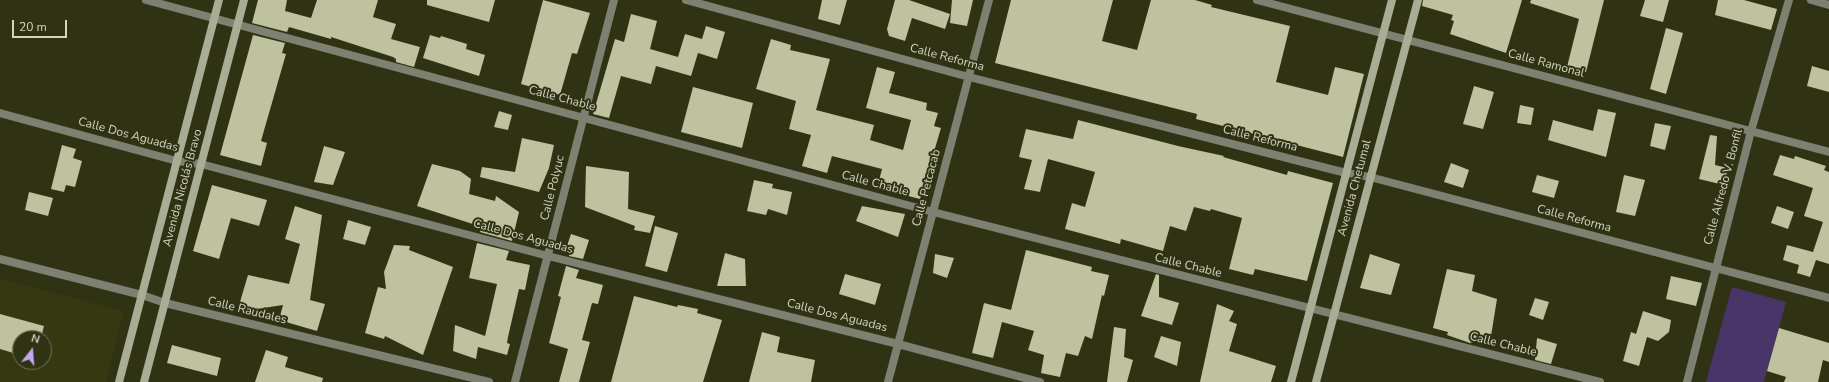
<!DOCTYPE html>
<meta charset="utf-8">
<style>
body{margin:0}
#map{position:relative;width:1829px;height:382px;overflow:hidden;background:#303214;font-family:"Nunito Sans",sans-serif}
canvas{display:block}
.north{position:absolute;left:12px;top:330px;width:40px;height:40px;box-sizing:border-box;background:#303214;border:1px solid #71735a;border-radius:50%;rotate:17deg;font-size:11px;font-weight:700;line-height:16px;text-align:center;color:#d3d5c3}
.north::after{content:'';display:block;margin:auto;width:14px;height:18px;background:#c3a7f2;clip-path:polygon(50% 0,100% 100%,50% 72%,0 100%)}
.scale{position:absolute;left:12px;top:20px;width:55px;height:18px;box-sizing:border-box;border:2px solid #d3d5c3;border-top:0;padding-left:5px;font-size:12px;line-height:14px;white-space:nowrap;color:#d3d5c3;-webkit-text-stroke:3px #303214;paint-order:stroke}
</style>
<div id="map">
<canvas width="1829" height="382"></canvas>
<div class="north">N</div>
<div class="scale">20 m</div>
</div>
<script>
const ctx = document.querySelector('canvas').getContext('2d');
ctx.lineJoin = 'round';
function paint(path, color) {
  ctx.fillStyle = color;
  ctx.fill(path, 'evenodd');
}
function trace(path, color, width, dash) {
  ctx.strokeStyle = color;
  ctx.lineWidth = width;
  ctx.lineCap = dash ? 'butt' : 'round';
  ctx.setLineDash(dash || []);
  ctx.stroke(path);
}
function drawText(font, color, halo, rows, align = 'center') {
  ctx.font = font + ' "Nunito Sans",sans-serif';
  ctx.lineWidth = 4;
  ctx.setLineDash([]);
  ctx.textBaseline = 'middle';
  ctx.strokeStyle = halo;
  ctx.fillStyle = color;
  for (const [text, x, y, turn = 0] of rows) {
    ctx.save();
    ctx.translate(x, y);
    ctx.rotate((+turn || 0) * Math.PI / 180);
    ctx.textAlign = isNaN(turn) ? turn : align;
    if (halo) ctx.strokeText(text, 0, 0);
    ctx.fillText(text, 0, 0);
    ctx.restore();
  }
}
paint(new Path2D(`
 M0 279 124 311 106 382H0ZM20 338H44V362H20Z`), '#353811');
paint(new Path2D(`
 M1732 287 1786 302 1764 382H1706Z`), '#493567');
paint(new Path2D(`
 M258 0H287L285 11 311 18 317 0H378L373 17 396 24 391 39 420 47 414 67 396 62V59L393 57 331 37V39L289 27 287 32 252 23Z
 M427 0H495L489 22 427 5Z
 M543 0 590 13 577 54 572 53 560 95 521 84Z
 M822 0H847L840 25 818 19Z
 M895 0H909L950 14 945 29 912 18 905 41 889 36 887 29Z
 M952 0H973L967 26 950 23Z
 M1011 0H1113L1102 41 1137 50 1151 0H1195L1212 5 1211 7 1290 26 1276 82 1328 95 1335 67 1364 74 1343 157 1196 119 1197 114 995 63Z
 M1423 0H1522L1506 53 1450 34 1454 21 1451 20 1453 15 1422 6Z
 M1531 0H1604L1586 72 1567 67 1579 19 1530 3Z
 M1645 0H1669L1663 22 1640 16Z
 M1718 0H1744L1777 9 1771 30 1715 15Z
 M631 14 657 21 650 49 678 57 685 34 702 39 706 26 725 32 717 59 698 53 691 76 656 66 651 84 621 76 609 118 593 114 615 39 624 42Z
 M1666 28 1683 33 1666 94 1650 89Z
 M253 35 285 43 282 53 286 54 261 141 267 143 261 166 220 155Z
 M430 35 440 38 441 36 467 44 466 49 485 55 479 76 423 58Z
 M771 39 791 45 790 50 830 59 816 110 874 125 870 140 903 150 911 120 866 108 877 67 895 72 889 93 927 103 926 110 938 113 934 126 941 128 920 199 877 188 882 169 832 156 827 173 802 166 811 135 789 129 796 101 756 89Z
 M1812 66 1829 71V92L1807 86Z
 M1474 86 1494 92 1483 129 1463 124Z
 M693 87 753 103 742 148 681 132Z
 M1520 105 1534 108 1531 125 1517 123Z
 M1598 109 1616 113 1606 157 1548 140 1553 120 1593 131Z
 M499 111 512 115 508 130 494 127Z
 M1078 120 1178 146 1224 156 1223 157 1287 175 1288 171 1333 183 1307 281 1255 269 1253 275 1229 269 1242 218 1211 209 1210 211 1194 207 1186 231 1170 226 1163 251 1121 239 1120 244 1065 229 1072 203 1085 207 1095 172 1048 159 1040 192 1024 189 1032 160 1019 157 1026 129 1073 139Z
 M1655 123 1671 126 1665 150 1650 146Z
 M1710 135 1717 136 1715 165 1728 168 1724 185 1699 179Z
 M522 138 554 145 549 168 539 192 480 177 482 167 515 172Z
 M62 145 76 149 73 158 82 161 75 187 66 185 64 192 51 189Z
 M324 146 345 152 333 185 314 182Z
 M1780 155 1794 159 1795 156 1826 166 1824 170 1829 172V264L1816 260 1810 277 1797 273 1799 265 1783 260 1787 245 1813 252 1823 222 1804 216 1813 188 1773 175Z
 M1451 163 1469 170 1463 188 1444 182Z
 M432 164 460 171 471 179 469 194 495 201 496 196 519 212 512 241 480 232 482 227 417 206Z
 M586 166 629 172 628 209 655 216 650 233 634 230 635 226 585 207Z
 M1537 175 1559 181 1554 198 1532 192Z
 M1624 175 1645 180 1635 216 1616 212Z
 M754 180 773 184 772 188 792 192 787 215 768 209 766 215 747 211Z
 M212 185 267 200 259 226 231 218 219 259 193 251Z
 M29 192 53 198 48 216 25 210Z
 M295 206 322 215 310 300 325 304 317 331 279 320 283 305 237 312 248 275 289 284 300 244 285 239Z
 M862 206 905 214 898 237 856 221Z
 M1777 206 1794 212 1788 229 1771 223Z
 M348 220 371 227 365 245 343 239Z
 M655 226 678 233 667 272 645 266Z
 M571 234 589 240 583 259 569 256 570 250 566 249Z
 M477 243 509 251 506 260 530 265 525 290 519 289 508 337 507 343 510 344 507 355 478 347 476 359 453 351 455 325 485 336 497 284 469 278Z
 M394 245 410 246 409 250 453 267 423 355 385 336 384 339 365 333 378 287 386 289 384 272Z
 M1026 250 1092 267 1091 271 1109 275 1104 296 1102 295 1092 339 1085 336 1078 356 1066 353 1060 377 1041 373 1044 355 1028 350 1034 331 1002 322 993 358 972 353 984 303 1011 310Z
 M725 253 745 259 746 286H717Z
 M935 254 954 258 947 278 933 273Z
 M1370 254 1400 264 1391 295 1360 288Z
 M566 266 579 270 576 278 603 285 598 304 592 303 582 340 590 342 579 382H559L568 349 549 343 561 297 558 296Z
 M1447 269 1475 275 1472 291 1497 299 1491 336 1470 343 1447 335 1448 332 1433 328Z
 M845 274 881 284 875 305 839 294Z
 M1156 274 1159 275V297L1179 303 1172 325 1141 316Z
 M1671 276 1702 283 1696 306 1666 299Z
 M634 296 677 307 678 305 698 309 697 313 722 320 703 382H611Z
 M1535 298 1549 302 1543 320 1529 315Z
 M1217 304 1234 311 1229 321 1237 324 1229 351 1276 366 1271 382H1200Z
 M1643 311 1671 320 1669 332 1658 341 1647 337 1639 366 1623 361 1631 332 1636 334Z
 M0 314 44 326 41 338H20V355L0 349Z
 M1114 327 1126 329 1124 357 1133 360 1127 382H1107Z
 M1779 328 1829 343V362L1823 360 1818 382H1784L1786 377 1767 371Z
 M762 332 780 337 777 352 815 360 811 382H749Z
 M1161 336 1181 342 1177 366 1154 357Z
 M1537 338 1557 344 1551 364 1535 360Z
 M172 345 221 358 217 376 167 363Z
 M266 350 288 357 285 367 323 378 322 382H255Z`), '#bec29f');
trace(new Path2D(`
 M146 0 933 212 1600 382
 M686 0 969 77 1346 173 1370 177 1829 298
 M1257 0 1829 152
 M1811 0 1829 5
 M0 113 177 161 201 164 548 256 898 344 1040 382
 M0 259 142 295 165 303 489 382
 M515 382 614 0
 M888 382 989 0
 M1687 382 1751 131 1789 0`), '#7e8071', 8);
trace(new Path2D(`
 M119 382 219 0
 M144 382 244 0
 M1291 382 1392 0
 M1316 382 1418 0`), '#aaad95', 8);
drawText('12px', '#d3d5c3', '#303214', [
 ["Calle Reforma",947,58,15],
 ["Calle Ramonal",1546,64,15],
 ["Calle Chable",562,99,15],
 ["Calle Dos Aguadas",128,135,15],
 ["Calle Reforma",1260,139,14],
 ["Calle Chable",875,184,15],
 ["Calle Alfredo V. Bonfil",1724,187,-75],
 ["Avenida Nicolás Bravo",183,188,-75],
 ["Calle Polyuc",553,188,-76],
 ["Calle Petcacab",927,188,-75],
 ["Avenida Chetumal",1355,188,-75],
 ["Calle Reforma",1574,219,15],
 ["Calle Dos Aguadas",523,237,15],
 ["Calle Chable",1188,266,14],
 ["Calle Raudales",247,311,14],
 ["Calle Dos Aguadas",837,316,14],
 ["Calle Chable",1503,345,14]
]);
</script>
